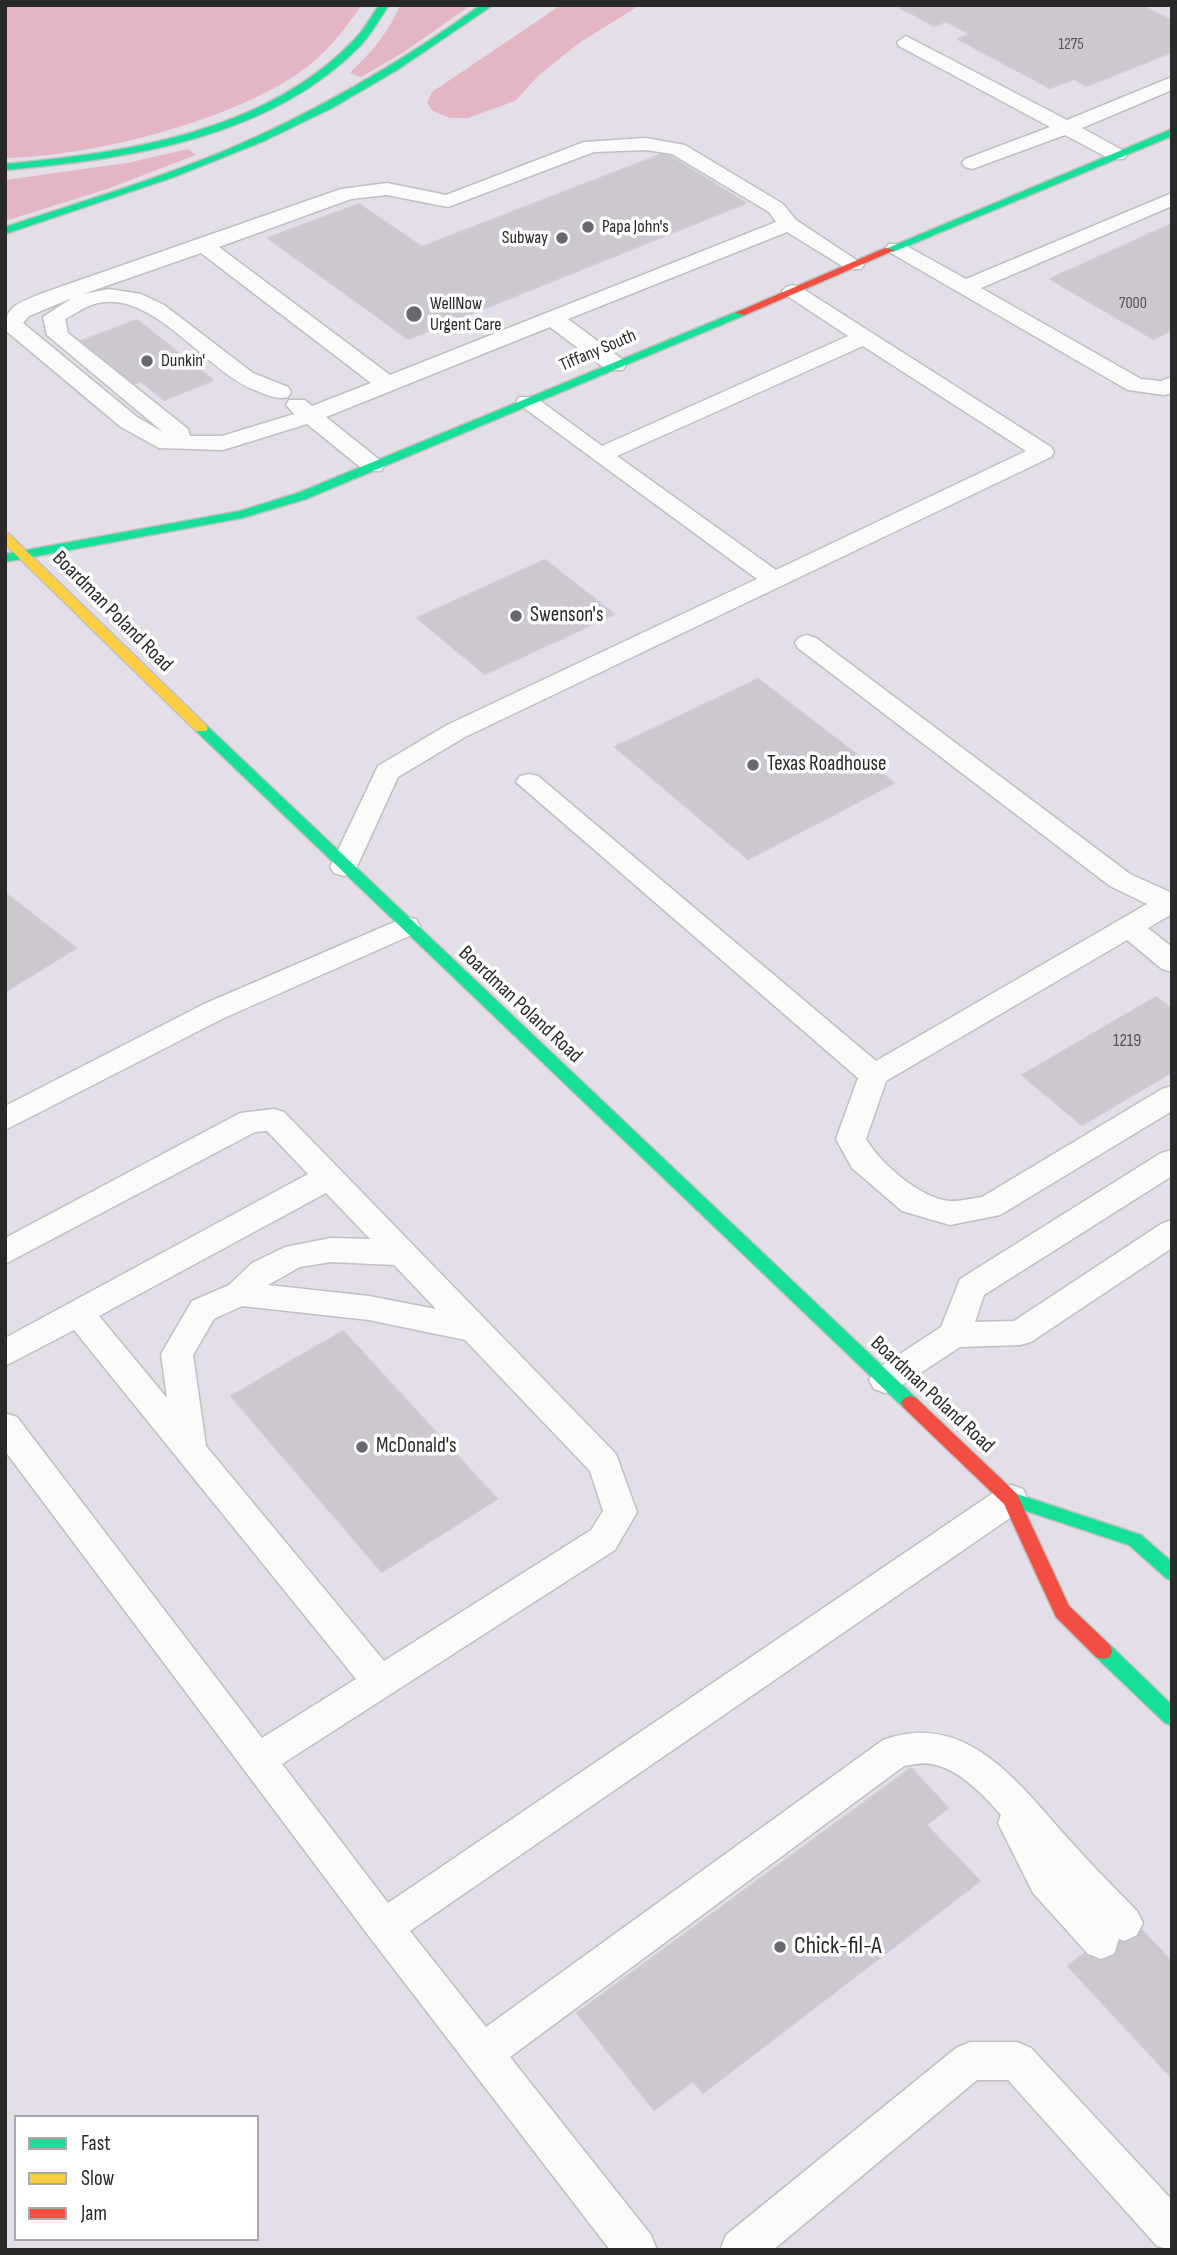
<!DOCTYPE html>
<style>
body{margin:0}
#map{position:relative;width:1177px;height:2255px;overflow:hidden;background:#e4dee8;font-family:"Sofia Sans Condensed",sans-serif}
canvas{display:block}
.frame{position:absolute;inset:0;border:7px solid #292929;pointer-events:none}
.legend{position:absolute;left:14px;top:2115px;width:245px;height:126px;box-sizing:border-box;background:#fff;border:2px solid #a9a9a9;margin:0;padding:9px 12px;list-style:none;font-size:21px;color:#292929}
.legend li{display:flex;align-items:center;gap:14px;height:35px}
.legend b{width:35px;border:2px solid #a9a9a9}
</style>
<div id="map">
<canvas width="1177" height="2255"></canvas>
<div class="frame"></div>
<ul class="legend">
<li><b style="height:9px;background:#16e098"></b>Fast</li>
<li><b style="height:9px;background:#ffcf43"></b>Slow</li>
<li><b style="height:9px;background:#f24e42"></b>Jam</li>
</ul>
</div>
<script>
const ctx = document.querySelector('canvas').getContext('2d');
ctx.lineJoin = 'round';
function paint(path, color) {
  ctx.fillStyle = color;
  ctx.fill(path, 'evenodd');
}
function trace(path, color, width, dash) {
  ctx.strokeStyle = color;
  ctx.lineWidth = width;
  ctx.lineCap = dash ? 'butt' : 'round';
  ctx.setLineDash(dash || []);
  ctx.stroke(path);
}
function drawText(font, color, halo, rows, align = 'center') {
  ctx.font = font + ' "Sofia Sans Condensed",sans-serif';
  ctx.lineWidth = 7;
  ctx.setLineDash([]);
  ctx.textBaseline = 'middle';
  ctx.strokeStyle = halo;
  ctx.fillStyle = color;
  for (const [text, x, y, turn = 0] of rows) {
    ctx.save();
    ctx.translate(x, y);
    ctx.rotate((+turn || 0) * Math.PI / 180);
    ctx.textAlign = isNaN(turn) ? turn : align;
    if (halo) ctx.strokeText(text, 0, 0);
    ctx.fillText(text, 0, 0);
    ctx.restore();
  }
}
paint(new Path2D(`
 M5 5H362C344 30 326 54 300 72 231 121 90 157 5 158Z
 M400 5H471L404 52 361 77 350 73C371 52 389 33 400 5Z
 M561 5H640L579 43 539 75 515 101 468 118H450L433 111 427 103 432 92Z
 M188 149 196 155 107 189 5 221V180L127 163Z`), '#e4b5c5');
const building = new Path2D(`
 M896 5H1141L1172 21V52L1086 86 1074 79 1050 88 958 39 970 34 946 21 934 26Z
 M665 153 746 203 408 339 268 238 359 204 422 247Z
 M1172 224V330L1153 339 1050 279Z
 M137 320 213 380 164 400 141 381 133 384 81 341Z
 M545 560 614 614 485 674 417 618Z
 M758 679 894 783 748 859 615 747Z
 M5 893 76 948 5 992Z
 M1156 997 1172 1009V1072L1082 1125 1022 1075Z
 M343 1331 497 1499 382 1572 231 1396Z
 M911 1768 948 1808 926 1825 980 1881 703 2093 693 2081 654 2110 577 2013Z
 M1130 1918 1172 1962V2078L1068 1966Z`);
paint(building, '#cdc8d0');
trace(building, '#cfcad3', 2);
const lane = new Path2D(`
 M906 36 1067 120 1172 77V90L1082 128 1124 151 1127 155 1124 159H1110L1065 135 972 169 965 167 962 163 965 159 1050 127 899 46 897 42Z
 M646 138 685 145 783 204 796 220 864 265 861 269H847L787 232 568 319 623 360 626 365 623 370H607L550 327 326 417 381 461 384 466 381 471H365L307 424 223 450 159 448 121 427 5 330C5 305 20 303 40 294L341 189 387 183 446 195 584 142ZM646 150 672 154 769 212 776 222 390 375 219 247 351 199 387 195 448 207 594 152ZM201 253 371 383 312 406 305 400H289L286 405 294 414 222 436H190L188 429 68 333 65 319C73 315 81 309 89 306 149 281 205 373 257 391 267 395 277 400 288 397L291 392 288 387 253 373 164 305 141 294 109 289 83 294ZM72 298 43 317 47 335 163 432 137 417 23 323 29 316Z
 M1172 193V206L981 288 1141 379 1161 381 1172 377V393L1164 395 1128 390 889 252 886 248 889 244H903L966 279Z
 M793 285 800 287 1051 447 1054 452 1051 457 465 737 398 777 354 873 344 876 334 873 330 867 378 766 447 725 757 579 516 402 519 397H535L602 446 848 336 786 295 782 291 786 287ZM863 346 1026 451 776 570 617 456Z
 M807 635 816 638 1130 874 1172 893V914L1148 928 1172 947V972L1162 969 1127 940 886 1081 866 1139C880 1163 920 1198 949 1201 959 1202 972 1198 982 1197L1162 1089 1172 1086V1111L1000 1215 950 1225 902 1211 852 1168 836 1139 858 1078 516 782 520 776 529 774 538 776 876 1061 1147 904 1110 886 798 648 795 643 798 638Z
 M406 917 416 919 420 926 416 933 224 1018 5 1130V1106L204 1004Z
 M274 1109 284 1112 616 1454 637 1512 615 1550 282 1764 388 1903 999 1489 1011 1485 1023 1489 1028 1499 1023 1509 410 1931 486 2027 883 1740C970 1708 1023 1790 1074 1845 1094 1868 1116 1889 1137 1911L1143 1923 1137 1935 1124 1941 1119 1939 1114 1954 1101 1959 1088 1954 1033 1893 998 1823 1001 1815C984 1795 958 1768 931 1764 923 1762 912 1765 904 1766L510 2057 651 2235 657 2250H610L371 1939 5 1451V1413L17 1417 262 1738 356 1679 74 1330 5 1366V1338L308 1174 267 1131 255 1132 5 1264V1238L240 1113ZM326 1193 370 1239 331 1238 285 1247 252 1263 229 1285 192 1301 161 1354 167 1398 99 1316ZM331 1262 394 1265 436 1309 369 1296 268 1285 300 1267ZM242 1306 369 1320 465 1340 590 1471 603 1511 591 1530 384 1661 206 1446 193 1355 214 1319Z
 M1172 1150V1176L984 1295 975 1322 1014 1321 1161 1224 1172 1220V1248L1031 1342 1020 1345 960 1347 896 1389 885 1393 874 1389 869 1380 874 1371 941 1327 960 1279 1161 1153Z
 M970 2042H1017L1031 2048 1172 2200V2250L1157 2246 1008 2080H977L773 2250H720L726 2235 956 2048Z`);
const fast = new Path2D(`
 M379 5H389C380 18 372 33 361 45 271 138 128 159 5 170V164C126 153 266 132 354 40 364 30 371 17 379 5Z
 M481 5H493L397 70 332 108 264 141 174 177 5 234V227C78 203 151 181 222 152 314 113 400 63 481 5Z
 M1172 129V136L893 252 883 250Z
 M741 310 745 311V315L306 499 242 518 5 562V554L240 511 298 493Z
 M201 724 206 725 916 1398 919 1403 916 1408 910 1410 904 1408 196 731 194 728 196 725Z
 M1011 1492 1141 1535 1172 1562V1581L1166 1578 1129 1545 1005 1504 1002 1499 1005 1494Z
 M1103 1643 1110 1645 1172 1705V1725L1165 1723 1096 1657 1094 1651 1096 1645Z`);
const slow = new Path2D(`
 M5 533 9 534 206 725 208 728 206 731H196L5 544Z`);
const jam = new Path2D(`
 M885 248 895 250 745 315 735 313Z
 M910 1396 916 1398 1017 1494 1069 1606 1110 1645 1112 1651 1110 1657 1103 1659 1096 1657 1056 1617 1004 1504 904 1408 901 1403 904 1398Z`);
trace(lane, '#bfc0c1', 3);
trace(fast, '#bfc0c1', 3);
trace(slow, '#bfc0c1', 3);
trace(jam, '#bfc0c1', 3);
paint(lane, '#fbfafc');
paint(fast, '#16e098');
paint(slow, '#ffcf43');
paint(jam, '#f24e42');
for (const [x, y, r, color] of [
 [588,227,7,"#6a686c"],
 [562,238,7,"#6a686c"],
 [414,314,9,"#6a686c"],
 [147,361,7,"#6a686c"],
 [516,616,7,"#6a686c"],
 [753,765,7,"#6a686c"],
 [362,1447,7,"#6a686c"],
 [780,1947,7,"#6a686c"]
]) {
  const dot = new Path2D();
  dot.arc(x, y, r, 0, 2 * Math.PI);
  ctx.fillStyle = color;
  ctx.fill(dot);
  trace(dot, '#fff', 2.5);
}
drawText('16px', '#545254', null, [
 ["1275",1071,45],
 ["7000",1133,304]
]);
drawText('18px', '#292929', '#fff', [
 ["Papa John's",602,227],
 ["Subway",548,238,"right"],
 ["WellNow",430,304],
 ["Urgent Care",430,325],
 ["Dunkin'",161,361]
], 'left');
drawText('18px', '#292929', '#fff', [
 ["Tiffany South",598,351,-23]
]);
drawText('18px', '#545254', null, [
 ["1219",1127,1041]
]);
drawText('21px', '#292929', '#fff', [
 ["Boardman Poland Road",112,612,45],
 ["Boardman Poland Road",520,1005,43],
 ["Boardman Poland Road",932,1395,43]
]);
drawText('21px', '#292929', '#fff', [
 ["Swenson's",530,616],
 ["Texas Roadhouse",767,765],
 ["McDonald's",376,1447]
], 'left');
drawText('24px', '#292929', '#fff', [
 ["Chick-fil-A",794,1947]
], 'left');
</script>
